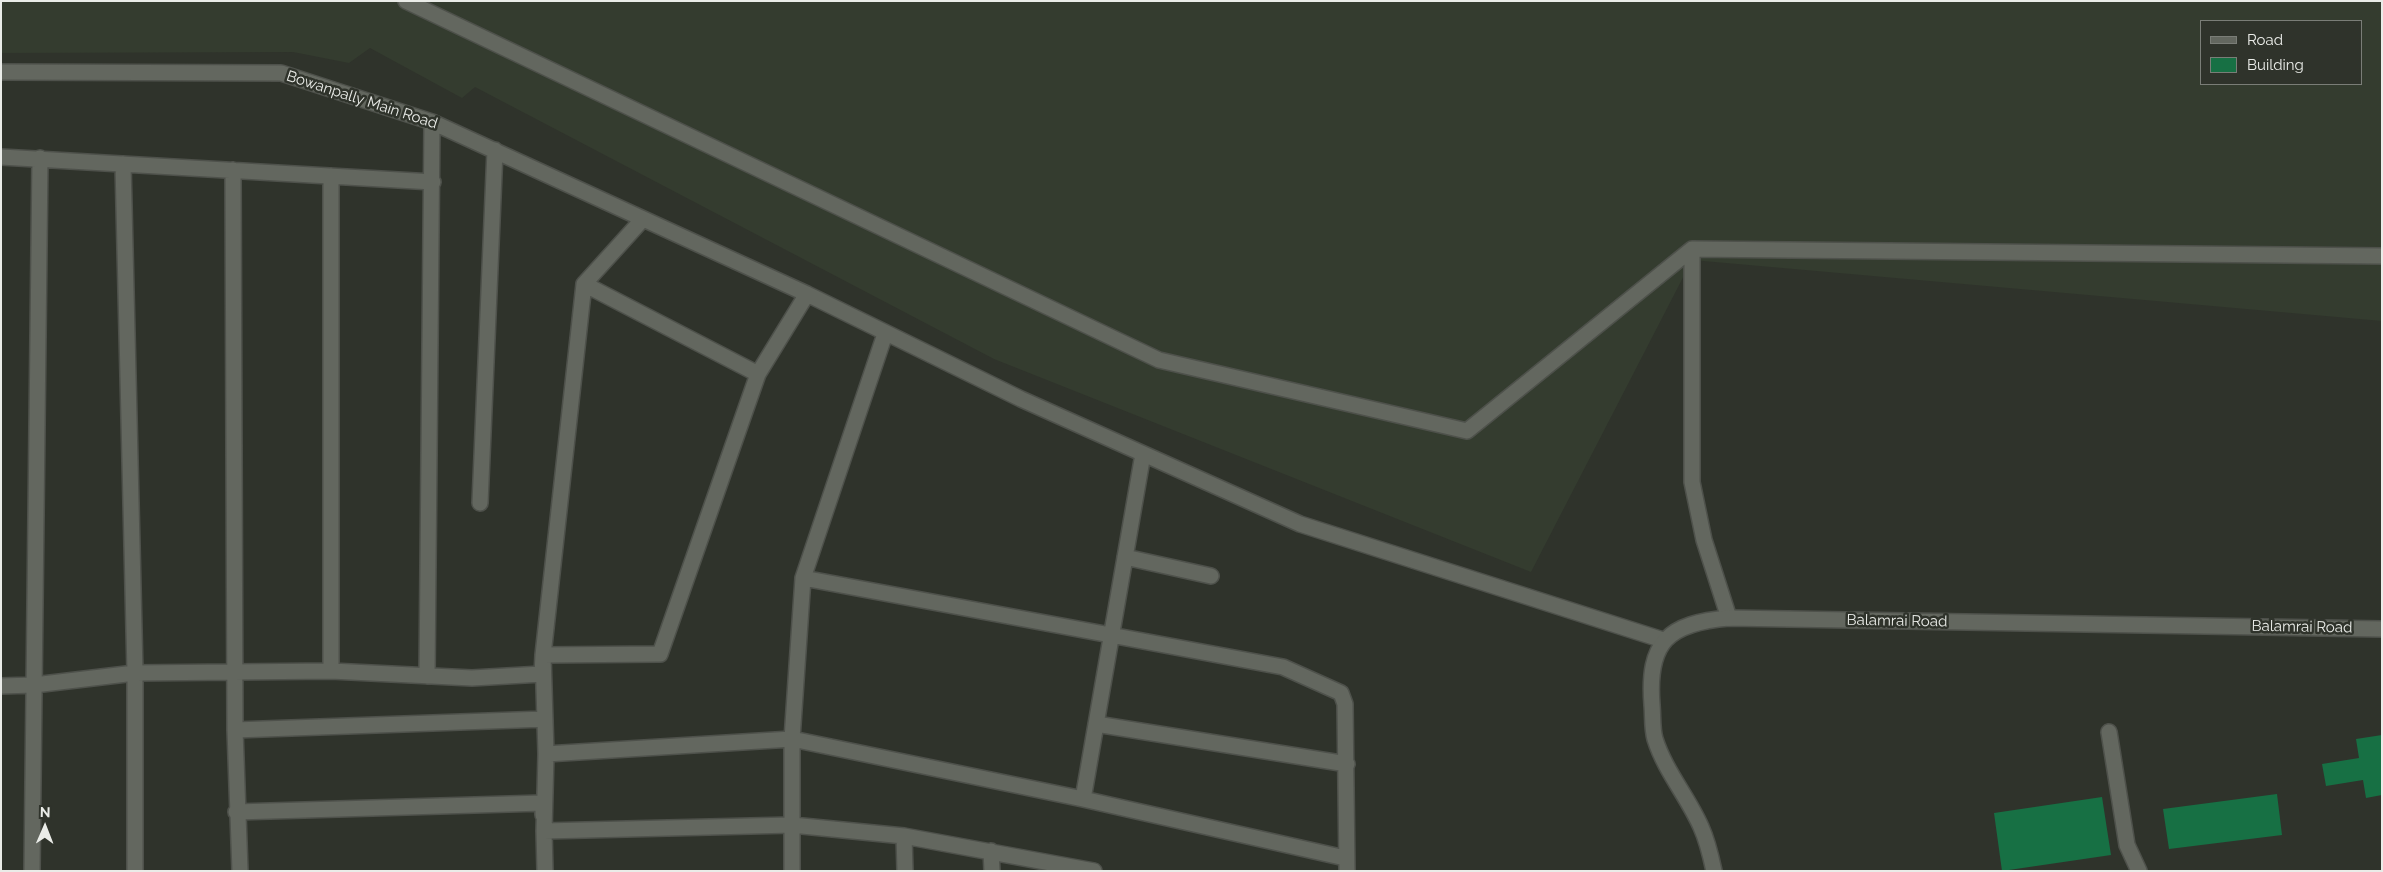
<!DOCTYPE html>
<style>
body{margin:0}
#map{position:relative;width:2383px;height:872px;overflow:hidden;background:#2f332b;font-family:Raleway,sans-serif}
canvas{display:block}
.frame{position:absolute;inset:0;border:2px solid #eaece8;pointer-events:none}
.legend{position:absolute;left:2200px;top:20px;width:162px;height:65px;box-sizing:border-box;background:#2f332b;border:1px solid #7a7d77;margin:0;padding:6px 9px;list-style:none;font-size:15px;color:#eaece8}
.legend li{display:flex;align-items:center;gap:10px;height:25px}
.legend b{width:25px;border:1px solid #7a7d77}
.north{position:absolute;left:20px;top:802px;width:50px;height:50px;-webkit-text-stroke:4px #2f332b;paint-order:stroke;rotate:1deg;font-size:14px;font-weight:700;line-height:20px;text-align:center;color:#eaece8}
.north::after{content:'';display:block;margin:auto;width:18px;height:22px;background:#eaece8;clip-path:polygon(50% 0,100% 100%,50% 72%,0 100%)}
</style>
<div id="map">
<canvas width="2383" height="872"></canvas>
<div class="frame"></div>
<ul class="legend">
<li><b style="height:6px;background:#63675f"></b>Road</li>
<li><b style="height:14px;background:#177044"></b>Building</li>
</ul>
<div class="north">N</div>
</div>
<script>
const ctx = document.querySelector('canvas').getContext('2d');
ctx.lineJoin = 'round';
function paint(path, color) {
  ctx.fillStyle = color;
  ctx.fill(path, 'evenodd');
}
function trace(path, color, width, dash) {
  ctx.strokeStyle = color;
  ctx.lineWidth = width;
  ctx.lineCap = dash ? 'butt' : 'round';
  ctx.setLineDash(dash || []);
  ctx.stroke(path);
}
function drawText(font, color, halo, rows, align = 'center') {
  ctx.font = font + ' Raleway,sans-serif';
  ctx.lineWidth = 5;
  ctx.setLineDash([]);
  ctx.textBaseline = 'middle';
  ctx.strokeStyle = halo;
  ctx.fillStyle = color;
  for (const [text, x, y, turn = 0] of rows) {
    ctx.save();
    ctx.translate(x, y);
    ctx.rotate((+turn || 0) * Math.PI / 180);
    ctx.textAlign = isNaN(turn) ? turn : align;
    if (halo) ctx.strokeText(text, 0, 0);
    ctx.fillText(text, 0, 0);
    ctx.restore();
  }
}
paint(new Path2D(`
 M1 1H2382V321L1692 260 1531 572 994 359 475 87 462 98 370 48 349 63 293 52 1 53ZM2202 21H2362V84H2202Z`), '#343c2f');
paint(new Path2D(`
 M2382 735V795L2366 798 2363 780 2326 786 2322 764 2359 758 2356 739Z
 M2277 794 2282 835 2169 849 2163 809Z
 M2102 797 2111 855 2002 871 1994 813Z`), '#177044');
const lane = new Path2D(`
 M406 1 1159 360 1467 431 1692 249 2382 256
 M1692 249V482L1704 540 1729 618`);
const street = new Path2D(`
 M1 72 281 73 432 122 807 294 1021 399 1300 524 1663 640
 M1 157 433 182
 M123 164 135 673V871
 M233 170 235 730 240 871
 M331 176V671
 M758 374 807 294
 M480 503 495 150
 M1125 557 1211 576
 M803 578 1283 667 1341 693 1345 704 1347 871
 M427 676 432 122
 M1 686 34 685 135 673 331 671 472 678 542 674 543 655 660 654 758 374 584 284
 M1096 724 1347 764
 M235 730 545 719
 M2109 732 2127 845 2139 871
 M546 754 792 739 1083 799 1143 454
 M1083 799 1345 858
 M236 812 543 803V815
 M544 831 546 754 543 655 584 284 642 220
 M904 836 905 871
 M991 851 992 871
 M32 871 40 158
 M545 871 544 831 792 825 904 836 1094 871
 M792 871V739L803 578 885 334`);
const secondary = new Path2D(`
 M1714 871C1711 857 1707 840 1701 827 1688 797 1665 771 1655 739 1652 729 1653 716 1652 705 1647 642 1668 623 1729 618L2382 629`);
trace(lane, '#4e514b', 18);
trace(street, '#4e514b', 18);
trace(secondary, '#4e514b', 18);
trace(lane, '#63675f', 15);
trace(street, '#63675f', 15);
trace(secondary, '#63675f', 15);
drawText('15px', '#eaece8', '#2f332b', [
 ["Bowanpally Main Road",362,100,18],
 ["Balamrai Road",1897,621,1],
 ["Balamrai Road",2302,627,1]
]);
</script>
